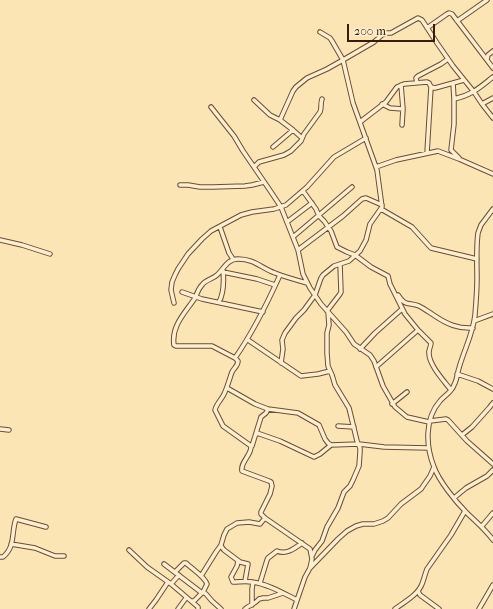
<!DOCTYPE html>
<style>
body{margin:0}
#map{position:relative;width:493px;height:609px;overflow:hidden;background:#fce5b4;font-family:"IM FELL French Canon",serif}
canvas{display:block}
.scale{position:absolute;left:347px;top:24px;width:88px;height:18px;box-sizing:border-box;border:2px solid #381b0d;border-top:0;padding-left:5px;font-size:12px;line-height:14px;white-space:nowrap;color:#381b0d;-webkit-text-stroke:3px #fdeece;paint-order:stroke}
</style>
<div id="map">
<canvas width="493" height="609"></canvas>
<div class="scale">200 m</div>
</div>
<script>
const ctx = document.querySelector('canvas').getContext('2d');
ctx.lineJoin = 'round';
function trace(path, color, width, dash) {
  ctx.strokeStyle = color;
  ctx.lineWidth = width;
  ctx.lineCap = dash ? 'butt' : 'round';
  ctx.setLineDash(dash || []);
  ctx.stroke(path);
}
const minor = new Path2D(`
 M457 21 487 0
 M427 28 447 14 449 13 452 14 493 68
 M487 59 488 55 493 51
 M417 83 416 78 418 76 441 64 448 59
 M453 83 454 99V124L451 150 459 158
 M401 85 403 109 402 125
 M454 99C472 95 479 88 493 77
 M254 100 270 115 280 120 293 130 302 138
 M382 104 390 108 403 109
 M482 104 493 98
 M211 107 234 136 243 151 269 189 281 207 298 250 303 274 310 288 321 304 346 332 354 344 370 355 374 361 383 386 395 407 407 417 429 422
 M280 120 293 91 296 87 307 78 327 69 343 60 374 42 382 35 386 33H391L418 18 422 20 437 43 453 66 474 92 482 104 493 118
 M360 122 386 102 397 87 404 84 427 82 429 83 431 87 435 88 464 80
 M273 147 293 130
 M427 153 431 87
 M254 167 259 162 284 155 291 151 301 141 304 134 320 112C322 108 320 104 322 99
 M376 167 396 160 438 151 459 159 493 174
 M180 185H188L200 187H213L245 186 252 185 264 182
 M303 191 316 209 319 216 324 221 331 231 337 247 347 252 355 255 371 267 388 276 390 284 405 314 418 330 431 343C431 346 429 349 429 352 428 364 444 381 451 390
 M381 209 412 227 431 248 477 259
 M493 209 481 225 478 233C476 248 477 264 477 279 477 291 476 303 475 315 473 334 464 350 459 368 457 374 457 380 454 385 452 392 444 396 440 401 424 419 426 447 434 467 439 481 456 502 466 512 475 521 485 529 493 540
 M287 222 312 203
 M220 227 229 253 233 259
 M293 237 352 187
 M0 240 22 245 50 254
 M298 250 343 216 362 199 366 198 382 205
 M223 272 257 279 275 285
 M307 283C296 280 285 277 275 273 261 268 255 259 238 259 227 259 224 269 217 275 213 279 205 280 202 285 198 289 197 294 195 298 185 313 171 326 174 345L176 346H212L235 358 238 361C238 366 234 368 232 372 229 380 227 389 223 396 220 401 216 405 215 410L223 426 251 446C252 455 240 462 242 471L269 481 271 482 272 486 270 494 261 512V514L265 518 310 549 312 559 310 568
 M182 292 202 299 263 312
 M398 295C405 307 410 302 419 306 425 309 430 313 435 316 447 324 458 329 473 328
 M219 302C224 293 224 281 223 270
 M174 303 171 290 172 282 175 275 178 269 188 254 202 239 211 231 241 215 252 212 274 209 286 205 307 187 334 157 366 138
 M327 311 340 294 341 292 340 264
 M474 321 493 314
 M248 340 301 376 318 374 330 371
 M360 349 375 333 402 309
 M235 358C253 332 267 304 280 275
 M281 363 283 349 282 340 285 333 296 318 304 310 315 295 321 278 323 275 334 266 349 261 360 251 366 240 370 224 382 207 377 170 353 103 343 60 332 41 330 38 320 32
 M376 367 418 330
 M457 374 478 381 493 389
 M227 388 255 404 268 409 298 413 319 425 325 439 328 443 331 445 359 444 384 447 428 448
 M392 404 407 392
 M430 421 446 419 448 420 467 441 493 464
 M338 426 354 427
 M0 429 9 430
 M257 433 280 441 314 457 320 454 331 445
 M462 435 472 427 489 408 493 403
 M252 446 261 417 266 413 268 409
 M454 498 466 488 487 476 493 470
 M482 526 493 513
 M11 544 35 548 55 556H64
 M221 546 224 550 240 562 248 564 245 581
 M129 550 147 567 171 584 191 601H194L203 592 206 594 212 601 221 609
 M312 556 315 550 322 541 327 527 338 508 344 492 350 486 353 480 359 466 360 452V448L357 441 349 408 335 385 332 375 328 366 327 353V333L329 325 328 312
 M0 557H3C16 546 11 532 16 519L46 527
 M238 561 237 566 231 577 233 582C239 582 246 581 252 582 268 584 283 593 297 600
 M164 564 202 593
 M175 572 184 563H186C192 569 205 577 207 584L203 592
 M201 576 216 552 221 545 224 535 227 529 237 523 249 522 260 524 265 518
 M260 583 267 560 268 558 277 551C286 555 294 549 302 543
 M171 584 179 575
 M418 591 420 595 439 609
 M191 601 198 607V609
 M252 605V589L253 582
 M149 609 156 600 168 582
 M178 609 186 598
 M245 609C251 604 254 605 259 599L263 598H268L283 593
 M294 609 305 577 310 568 338 539 347 531 356 526 363 524H374L383 521 388 518 401 504 421 489 430 476 434 467
 M395 609C404 602 418 595 422 584 424 579 425 574 427 569L451 535 465 511
 M479 609 493 585`);
trace(minor, '#694e37', 5.5);
trace(minor, '#fdeece', 3.5);
</script>
